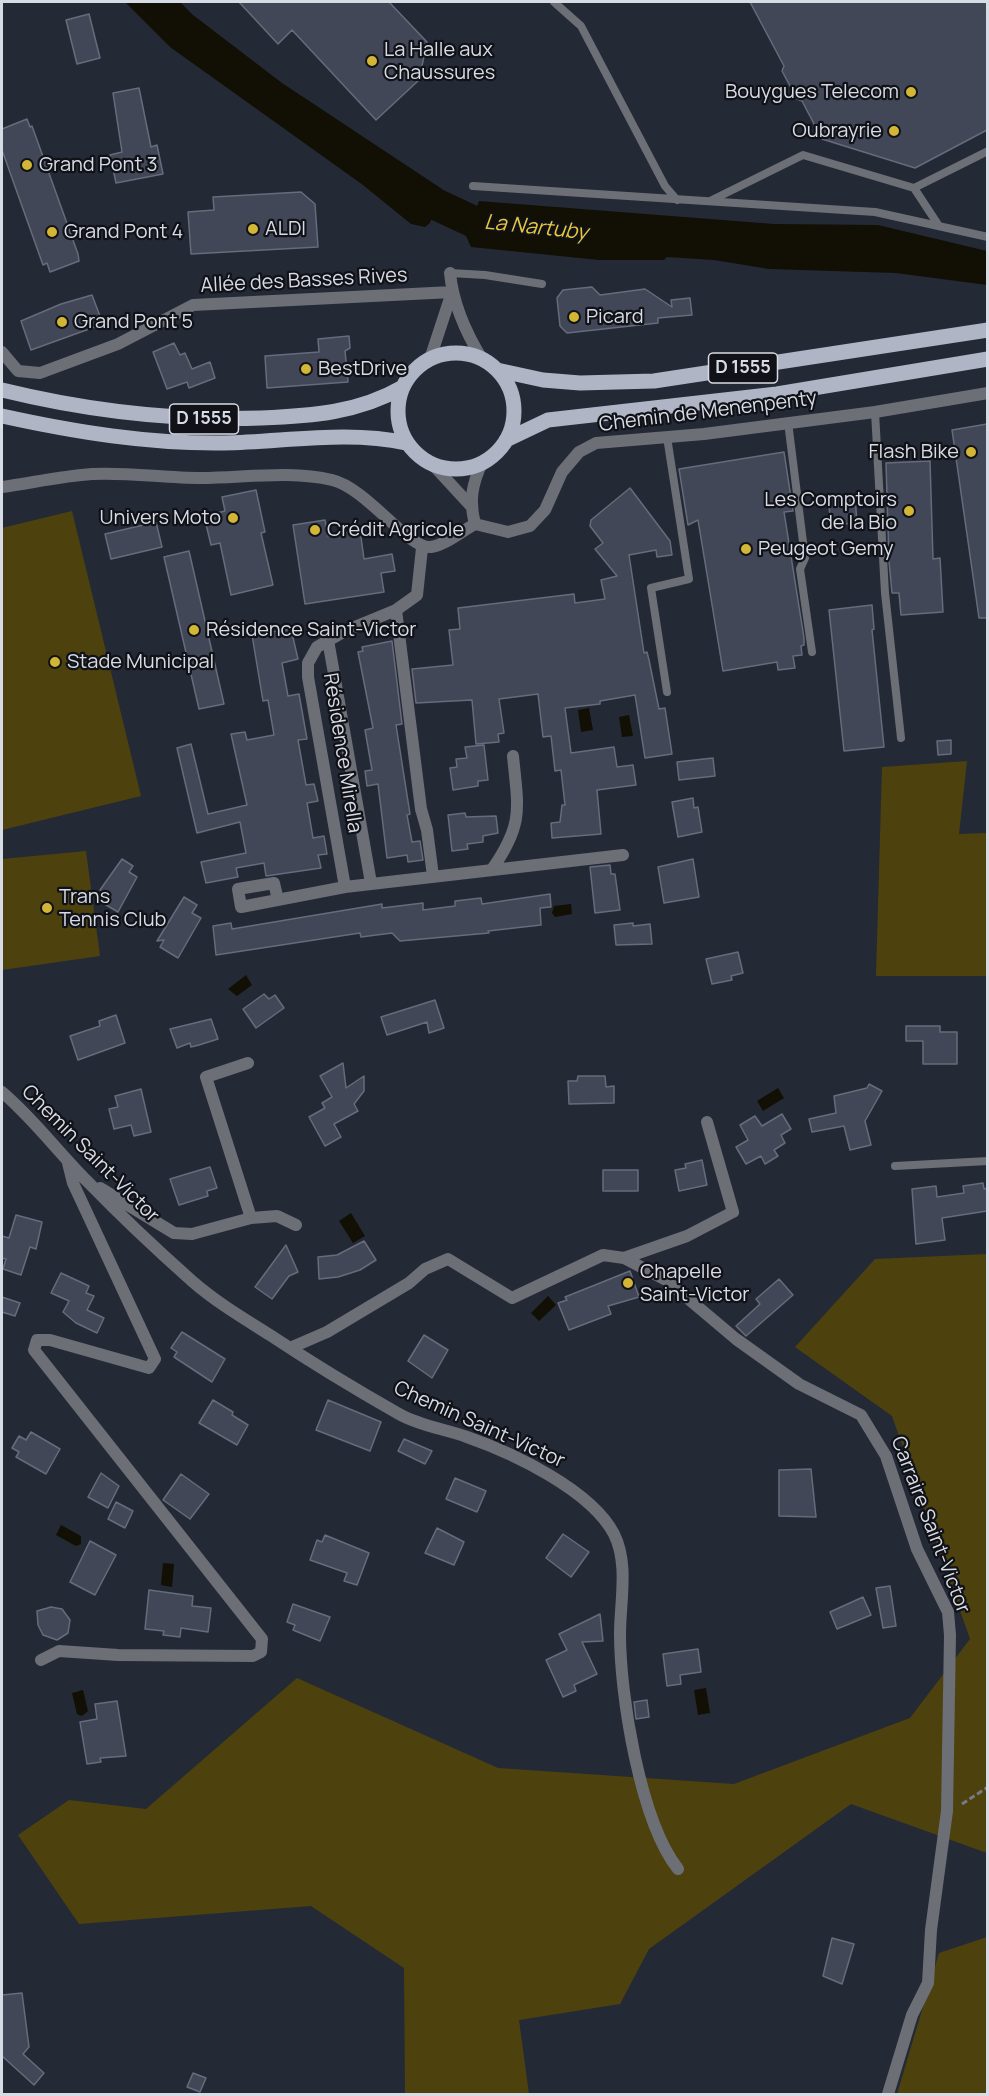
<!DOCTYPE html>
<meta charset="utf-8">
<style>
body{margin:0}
#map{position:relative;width:989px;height:2096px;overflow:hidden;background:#242936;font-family:Manrope,sans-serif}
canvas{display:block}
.frame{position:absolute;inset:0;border:3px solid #d7dbe4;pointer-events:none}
</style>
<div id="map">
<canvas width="989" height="2096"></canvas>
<div class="frame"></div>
</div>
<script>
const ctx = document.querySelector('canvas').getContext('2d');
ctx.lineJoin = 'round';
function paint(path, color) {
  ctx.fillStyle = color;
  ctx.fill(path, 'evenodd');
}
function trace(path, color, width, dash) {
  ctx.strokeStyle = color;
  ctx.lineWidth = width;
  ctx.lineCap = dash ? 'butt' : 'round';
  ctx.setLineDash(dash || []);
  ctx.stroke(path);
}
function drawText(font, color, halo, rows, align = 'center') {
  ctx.font = font + ' Manrope,sans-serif';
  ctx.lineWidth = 4.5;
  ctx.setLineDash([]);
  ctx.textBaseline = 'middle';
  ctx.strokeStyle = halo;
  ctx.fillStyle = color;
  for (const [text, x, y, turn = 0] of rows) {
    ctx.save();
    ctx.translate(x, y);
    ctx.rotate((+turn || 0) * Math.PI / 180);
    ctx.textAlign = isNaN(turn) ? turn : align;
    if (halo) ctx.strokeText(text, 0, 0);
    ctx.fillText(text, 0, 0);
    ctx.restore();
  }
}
paint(new Path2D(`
 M72 511 141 796 2 830V528Z
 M967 761 959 834 987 833V976H876L882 767Z
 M86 851 100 956 2 970V859Z
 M987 1254V1853L851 1804 649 1949 620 2004 519 2020 529 2094H405L404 1968 311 1906 79 1924 18 1835 69 1800 146 1809 297 1678 498 1768 734 1784 910 1718 970 1639 892 1416 795 1347 875 1259Z
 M987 1937V2094H897L939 1953Z`), '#4d420e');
paint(new Path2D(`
 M125 2H180L193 15 282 83 442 189 430 223 425 227 411 224 363 185 170 47Z
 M479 201 774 224 878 225 987 251V285L896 273 769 269 714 260 667 257 664 260H599L471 247 466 236Z
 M589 708 593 730 581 732 578 710Z
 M629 715 633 736 622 737 619 717Z
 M571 904 572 914 555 917 552 913 554 906Z
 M246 975 252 985 237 996 228 989Z
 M778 1088 784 1098 763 1111 757 1101Z
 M351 1213 365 1236 353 1243 339 1221Z
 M548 1296 556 1305 539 1321 531 1313Z
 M61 1525 81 1536V1544L76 1546 56 1535Z
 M163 1563 174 1564 172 1587 161 1585Z
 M706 1688 710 1713 698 1715 694 1690Z
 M83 1690 88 1711 82 1716 77 1714 72 1693Z`), '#120f04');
trace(new Path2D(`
 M399 187 474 222 512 226`), '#120f04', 32);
const building = new Path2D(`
 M239 2H389L427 42 419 80 376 120 292 30 278 44Z
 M750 2H987V130L915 168 822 139 802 101 797 99 782 71 784 66Z
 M89 14 100 58 77 64 66 20Z
 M139 88 151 147 157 145 163 174 116 183 110 155 122 152 113 93Z
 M27 119 30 127 32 126 78 254 79 261 50 272 47 263 43 265 2 150V129Z
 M301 192 315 204 318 247 191 254 188 212 214 210 213 197Z
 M592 287 600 295 645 289 672 307 671 300 690 298 692 315 658 318V323L567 333 560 326 557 298 563 290Z
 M92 295 103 324 31 350 21 321 61 304Z
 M349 336 350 348 345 351 348 382 267 388 265 356 319 352 318 339Z
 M174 343 180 355 185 353 192 369 210 362 215 378 189 388 187 382 167 389 153 352Z
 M987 424V618H979L952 430Z
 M784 452 793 511 784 512 804 638V645L801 646 802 655 793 656 795 668 778 670 777 662 723 671 698 520 688 525 679 469Z
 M930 461 933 559 940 558 943 612 901 615 899 593H892L889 561 886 463Z
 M630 488 670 541 672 555 657 557 656 550 629 555 644 653 647 652 649 660 659 709 665 708 672 754 645 758 635 695 600 701V704L565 708 571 753 614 747 617 767 633 765 636 785 597 790 601 834 552 838 551 823 560 822 562 805H565L561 770 555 771 551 736 543 737 538 694 499 699 504 733 498 734 499 742 476 744 472 700 416 703 412 669 453 665 449 630 460 629 458 608 574 594 575 603 605 599 601 580 617 576 595 549 603 543 590 526 591 520Z
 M256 490 265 532 261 533 273 585 231 595 220 543 211 545 204 516 225 511 222 497Z
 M855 496 857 523 831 525 828 498Z
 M325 520 328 536 360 530 364 559 392 554 395 571 381 573 384 592 305 604 293 525Z
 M156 522 162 547 111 559 105 534Z
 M189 551 224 704 199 709 164 557Z
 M872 605 874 629 872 630 884 747 844 751 829 610Z
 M291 629 298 659 282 663 288 696 299 694 307 739 298 740 306 785 314 784 318 801 307 803 313 838 324 836 327 854 318 855 321 868 266 876 264 863 236 868 238 877 206 883 201 862 246 853 240 822 197 833 177 748 191 744 208 814 247 805 231 734 245 732 247 740 274 735 268 700 263 701 252 635Z
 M392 641 402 724 396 725 410 814 407 815 412 842 420 841 423 860 408 862 407 855 387 858 378 784 367 786 365 771 372 770 365 730 373 728 358 652 363 651 362 647Z
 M951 740V754L938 755 937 741Z
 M484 745 488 780 478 781V786L453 790 450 768 457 767 456 759 467 758 465 747Z
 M713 758 715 776 679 780 677 762Z
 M693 798 694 808 698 807 702 832 678 837 672 802Z
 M465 813 466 817 496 816 498 833 483 836V842L467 844 468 849 452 851 448 815Z
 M122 859 133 866 129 872 137 877 118 912 101 902 105 894 100 890Z
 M693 859 699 897 664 903 658 867Z
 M610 865 611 874H615L620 910 595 913 590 867Z
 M550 894 551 907 540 908 541 925 488 931 489 933 400 941 392 933 361 937 360 933 216 955 213 926 231 923 232 929 382 904V908L423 903V910L455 906V901L481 898 482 904Z
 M184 897 197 905 192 913 201 918 178 958 160 947 164 940 157 941Z
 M633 923V926L650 924 652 944 616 945 614 925Z
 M738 952 743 973 731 976 732 980 712 984 706 959Z
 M264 994 269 999 275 995 284 1008 256 1028 243 1009Z
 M435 1000 444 1028 429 1033 427 1022 387 1035 381 1017Z
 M116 1015 125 1043 78 1060 70 1036 100 1026 99 1021Z
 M211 1019 218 1039 199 1045 191 1047 190 1043 177 1048 170 1029Z
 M906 1026H940V1032H957V1064H923V1041H906Z
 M343 1063 346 1088 364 1076V1091L354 1104 358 1111 334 1124 341 1137 325 1146 309 1117 325 1108 322 1103 332 1097 320 1076Z
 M578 1076H605L606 1087 614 1086V1103L569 1104 568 1081H577Z
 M869 1084 882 1091 865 1121 871 1145 850 1150 844 1126 812 1132 809 1119 836 1113 834 1096 867 1088Z
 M141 1089 151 1132 134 1136 131 1125 114 1129 109 1109 118 1107 115 1096Z
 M782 1114 791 1129 781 1135 785 1143 774 1150 778 1156 765 1164 761 1156 746 1164 736 1147 748 1140 740 1125 755 1116 762 1126Z
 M702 1160 707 1185 679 1191 675 1170 686 1168 685 1164Z
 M210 1167 217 1188 207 1191 208 1196 179 1205 170 1179Z
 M603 1170H638V1191H603Z
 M983 1183 984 1189 987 1188V1211L942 1218 945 1240 916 1244 912 1189 936 1186 937 1197 964 1193 963 1186Z
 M16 1215 42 1222 36 1249 30 1247 21 1275 3 1269 6 1259 2 1258V1236L9 1238Z
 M364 1241 376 1260 360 1270 338 1277 319 1279 318 1257 337 1255Z
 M286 1245 298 1272 289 1276 272 1299 255 1287Z
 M630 1271 639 1297 608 1306 611 1314 569 1330 558 1303 567 1300 565 1297Z
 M61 1273 89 1286 86 1293 94 1296 87 1310 104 1318 97 1333 76 1323 63 1312 69 1301 51 1293Z
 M779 1279 793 1295 746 1336 736 1326 760 1304 756 1299Z
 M2 1297 20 1303 15 1316 2 1312Z
 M182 1332 225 1359 212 1382 174 1357 177 1352 171 1348Z
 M424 1335 448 1350 432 1378 408 1361Z
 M213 1400 233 1412 232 1415 248 1425 237 1445 199 1423Z
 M328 1400 381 1422 370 1451 316 1430Z
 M31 1432 60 1449 46 1474 16 1457 19 1452 12 1448 19 1436 26 1440Z
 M404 1439 432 1451 425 1464 398 1451Z
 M811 1469 816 1517 779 1516V1470Z
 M101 1473 119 1486 108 1508 88 1497Z
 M181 1474 209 1494 190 1519 163 1500Z
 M455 1478 486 1491 477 1512 446 1499Z
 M116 1502 133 1511 125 1528 108 1519Z
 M437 1528 464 1542 454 1565 425 1553Z
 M563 1534 589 1552 571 1577 546 1558Z
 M325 1535 369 1553 357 1585 344 1581 347 1573 310 1560 317 1540 322 1542Z
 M90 1541 116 1555 95 1595 70 1582Z
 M890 1586 896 1626 883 1628 876 1588Z
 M149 1590 193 1596 192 1606 211 1608 208 1632 181 1628 180 1637 163 1635 164 1631 145 1629Z
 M863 1597 871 1615 837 1629 830 1612Z
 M293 1604 330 1617 320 1641 293 1630 295 1625 287 1622Z
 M51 1607 62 1609 70 1620 68 1633 57 1640 43 1635 38 1625 37 1611Z
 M600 1614 603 1641 582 1642 597 1674 574 1685 576 1691 563 1697 546 1660 567 1650 559 1634Z
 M698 1649 701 1672 680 1675 681 1684 667 1686 663 1654Z
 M647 1700 649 1717 636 1719 634 1702Z
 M117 1701 126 1756 100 1758 101 1762 87 1764 80 1722 97 1719 95 1704Z
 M832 1938 854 1944 842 1984 823 1976Z
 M22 1993 29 2047 23 2054 44 2073 34 2085 2 2056V1995Z
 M193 2073 206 2078 200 2092 187 2087Z`);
paint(building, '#414756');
trace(building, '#666c7b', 1.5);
trace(new Path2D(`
 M962 1804 988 1787`), '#767b86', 3, [6, 3]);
trace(new Path2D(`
 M554 2 581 26 665 186 677 200
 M473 186 875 212 988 237
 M914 188 988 151
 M712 200 803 155 914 188 939 226
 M450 273 485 275 542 284
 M875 412 885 593 901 738
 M788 422 805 558 800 569 812 652
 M667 437 689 579 651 588 667 692
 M895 1166 988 1161`), '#6c6f76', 8);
trace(new Path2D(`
 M450 273C453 304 466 333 482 359
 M2 352 18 371 40 373 118 344 193 305 452 292
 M430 359 452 292
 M434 466 470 505
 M2 487C31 483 62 476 92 474 128 472 164 478 201 478 243 478 290 470 332 480 367 488 409 550 431 547 445 545 462 531 475 524 469 501 472 484 482 463
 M475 524 508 532 530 526 545 510 562 472 579 452 596 443 704 434 875 412 988 393
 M396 610 421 809 427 830 433 876
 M328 640 371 883
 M493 868C524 823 518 808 513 756
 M345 887 623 855
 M278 900 274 883 238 889 241 907 345 887 308 677V663L317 647 345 631 396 610 417 595 422 548
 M2 1092C33 1118 58 1152 87 1181 120 1215 156 1249 192 1281 216 1302 243 1318 270 1335 312 1363 355 1389 399 1414 420 1426 445 1429 467 1437 513 1453 591 1490 614 1534 629 1564 620 1602 620 1634 620 1695 640 1821 678 1869
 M100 1188 174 1233 192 1234 251 1218 206 1077 248 1063
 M251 1218 277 1216 296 1225
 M624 1258 687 1236 733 1212 707 1122
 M290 1348 327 1332 409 1283 425 1269 448 1259 512 1298 603 1255 624 1258 666 1280 736 1339 799 1384 861 1415 886 1456 917 1549 948 1612 950 1635 947 1811 931 1930 928 1983 912 2015 888 2094
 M41 1660 59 1651 118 1655 253 1656 261 1652 262 1639 34 1350 37 1340H50L149 1368 155 1359 73 1183 68 1163`), '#6c6f76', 12);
trace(new Path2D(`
 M398 411a58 58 0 1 1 116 0a58 58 0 1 1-116 0Z
 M497 370 543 380 580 383 654 381 988 330
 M2 390C88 411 172 421 261 418 311 416 358 413 403 387
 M2 416C75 432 148 444 224 443 284 442 348 430 406 443
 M506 440 548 420 777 394 988 359`), '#afb5c4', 15);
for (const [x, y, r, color] of [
 [372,61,6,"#d3b635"],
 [911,92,6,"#d3b635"],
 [894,131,6,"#d3b635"],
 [27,165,6,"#d3b635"],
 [253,229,6,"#d3b635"],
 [52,232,6,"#d3b635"],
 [574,317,6,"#d3b635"],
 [62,322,6,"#d3b635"],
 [306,369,6,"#d3b635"],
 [971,452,6,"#d3b635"],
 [909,511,6,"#d3b635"],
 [233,518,6,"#d3b635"],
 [315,530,6,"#d3b635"],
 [746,549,6,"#d3b635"],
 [194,630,6,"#d3b635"],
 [55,662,6,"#d3b635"],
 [47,908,6,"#d3b635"],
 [628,1283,6,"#d3b635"]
]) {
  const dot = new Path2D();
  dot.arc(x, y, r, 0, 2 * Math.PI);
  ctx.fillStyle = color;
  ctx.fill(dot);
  trace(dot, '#101218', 2);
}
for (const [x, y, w] of [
 [743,368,69],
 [204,419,69]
]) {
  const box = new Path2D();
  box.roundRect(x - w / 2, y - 15, w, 30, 4.5);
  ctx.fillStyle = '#101218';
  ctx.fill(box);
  trace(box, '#d7dbe4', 1.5);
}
drawText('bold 18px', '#d7dbe4', null, [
 ["D 1555",743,368],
 ["D 1555",204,419]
]);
drawText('20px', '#d7dbe4', '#101218', [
 ["La Halle aux",384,50],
 ["Chaussures",384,73],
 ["Bouygues Telecom",899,92,"right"],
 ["Oubrayrie",882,131,"right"],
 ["Grand Pont 3",39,165],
 ["ALDI",265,229],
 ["Grand Pont 4",64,232],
 ["Picard",586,317],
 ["Grand Pont 5",74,322],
 ["BestDrive",318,369],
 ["Flash Bike",959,452,"right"],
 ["Les Comptoirs",897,500,"right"],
 ["de la Bio",897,523,"right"],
 ["Univers Moto",221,518,"right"],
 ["Crédit Agricole",327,530],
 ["Peugeot Gemy",758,549],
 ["Résidence Saint-Victor",206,630],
 ["Stade Municipal",67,662],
 ["Trans",59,897],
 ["Tennis Club",59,920],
 ["Chapelle",640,1272],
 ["Saint-Victor",640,1295]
], 'left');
drawText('20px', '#d7dbe4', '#101218', [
 ["Allée des Basses Rives",304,281,-3],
 ["Chemin de Menenpenty",708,412,-7],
 ["Résidence Mirella",342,753,81],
 ["Chemin Saint-Victor",90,1154,45],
 ["Chemin Saint-Victor",479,1425,24],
 ["Carraire Saint-Victor",930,1525,69]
]);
drawText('italic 21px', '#e6c73e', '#101218', [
 ["La Nartuby",536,228,6]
]);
</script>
